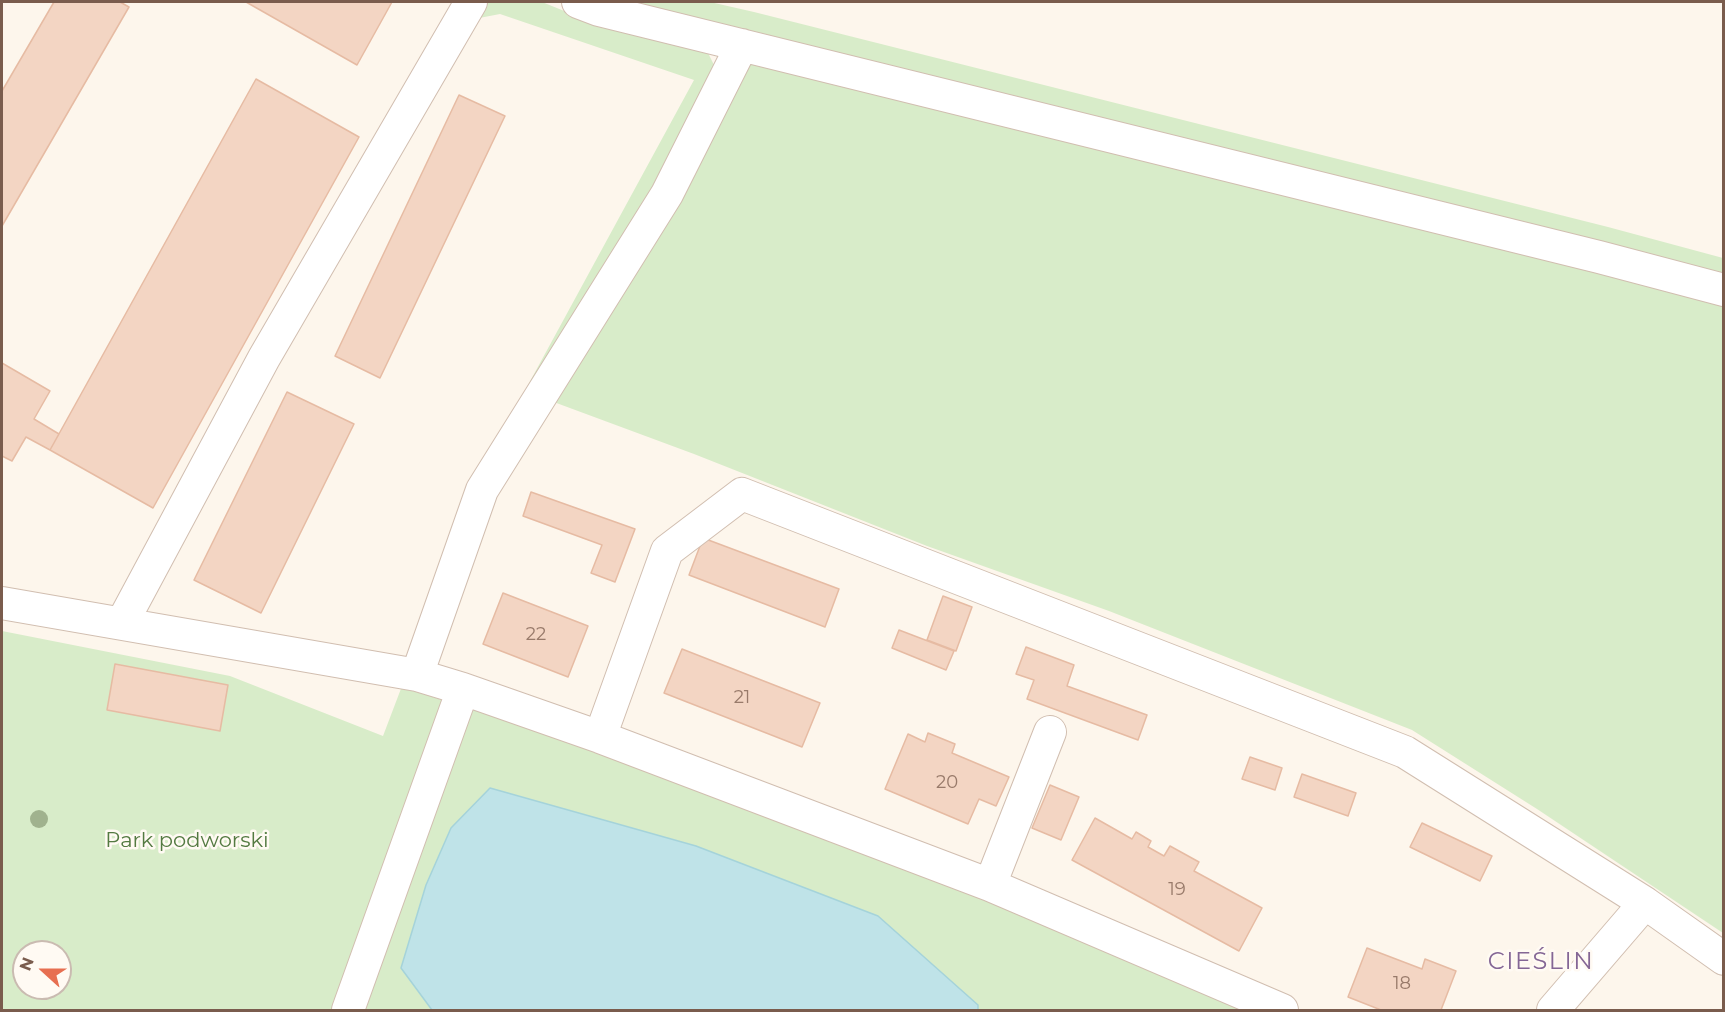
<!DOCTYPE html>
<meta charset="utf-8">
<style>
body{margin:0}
#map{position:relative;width:1725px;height:1012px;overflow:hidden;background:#fdf6ec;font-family:Montserrat,sans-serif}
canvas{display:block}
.frame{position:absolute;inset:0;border:3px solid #7a5c4d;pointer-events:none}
.north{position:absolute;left:12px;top:940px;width:60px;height:60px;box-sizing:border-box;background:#fffaf3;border:2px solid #cabbb1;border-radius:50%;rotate:291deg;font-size:16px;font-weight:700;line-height:24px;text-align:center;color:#7a5c4d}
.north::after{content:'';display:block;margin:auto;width:21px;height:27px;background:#e76f51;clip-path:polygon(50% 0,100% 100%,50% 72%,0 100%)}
</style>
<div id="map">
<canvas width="1725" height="1012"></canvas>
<div class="frame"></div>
<div class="north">N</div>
</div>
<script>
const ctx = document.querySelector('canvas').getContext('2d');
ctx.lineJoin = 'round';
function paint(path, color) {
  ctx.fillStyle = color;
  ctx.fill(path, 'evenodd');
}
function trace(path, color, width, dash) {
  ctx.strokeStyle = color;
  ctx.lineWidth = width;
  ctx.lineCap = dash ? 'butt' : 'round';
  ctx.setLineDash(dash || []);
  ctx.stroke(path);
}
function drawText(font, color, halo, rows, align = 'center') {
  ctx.font = font + ' Montserrat,sans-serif';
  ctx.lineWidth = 5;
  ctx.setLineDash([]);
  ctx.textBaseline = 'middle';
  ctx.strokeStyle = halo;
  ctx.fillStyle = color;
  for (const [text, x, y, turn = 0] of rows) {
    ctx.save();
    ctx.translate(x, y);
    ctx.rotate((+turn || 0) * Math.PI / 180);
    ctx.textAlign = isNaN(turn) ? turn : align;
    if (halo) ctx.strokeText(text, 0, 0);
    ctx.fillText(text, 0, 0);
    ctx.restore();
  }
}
paint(new Path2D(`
 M490 2H542L594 23 708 53 717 71 656 190 472 488 694 80 500 14 474 19 479 7Z
 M624 2H710L754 12 1608 227 1723 258V278Z
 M745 62 1596 270 1723 303V933L1537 809 1412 730 1109 611 927 546 694 454 551 401Z
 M2 631 230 676 383 736 402 686 450 703 338 1010H2ZM24 952H60V988H24Z
 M465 702 983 897 1245 1010H356Z`), '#d8ecc9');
const water = new Path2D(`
 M490 788 696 846 878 916 978 1005V1010H432L401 968 426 885 451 828Z`);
paint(water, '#bfe3e8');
trace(water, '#a5d3da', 1.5);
const building = new Path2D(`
 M54 2H120L129 7 2 226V91Z
 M246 2H392L357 65Z
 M256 79 359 137 153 508 50 450Z
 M459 95 505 116 380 378 335 356Z
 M2 363 50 391 34 419 59 434 50 450 26 437 12 461 2 456Z
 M287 392 354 424 261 613 194 580Z
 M531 492 635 529 615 582 591 573 602 545 523 516Z
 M703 538 839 589 825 627 689 575Z
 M503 593 588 626 568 677 483 644Z
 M943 596 972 607 956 651 927 640Z
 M899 630 954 651 946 670 892 648Z
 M1026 647 1074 665 1067 686 1147 715 1138 740 1027 699 1034 680 1016 674Z
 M682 649 820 703 802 747 664 693Z
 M115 664 228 685 220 731 107 710Z
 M928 733 955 744 952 753 1009 777 996 806 979 799 968 824 885 789 908 734 925 742Z
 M1250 757 1282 768 1275 790 1242 779Z
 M1302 774 1356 793 1348 816 1294 797Z
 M1050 785 1079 797 1061 840 1032 828Z
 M1095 818 1132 839 1136 832 1151 841 1148 847 1164 856 1170 846 1199 862 1194 871 1262 908 1239 951 1072 860Z
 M1422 823 1492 856 1480 881 1410 847Z
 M1367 948 1422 969 1425 959 1456 971 1441 1010H1381L1348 997Z`);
paint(building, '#f3d5c3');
trace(building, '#e6bba3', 1.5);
const minor = new Path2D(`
 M578 2 599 10 1599 257 1724 290
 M2 603 417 675 463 689 600 737 990 885 1282 1010
 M122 623 264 358 471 2
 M417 675 482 490 667 194 742 45
 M600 737 667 551 742 494 1405 752 1645 903
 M990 885 1050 732
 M348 1010 463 689
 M1553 1010 1645 903 1724 959`);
trace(minor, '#d1beb0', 34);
trace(minor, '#fff', 32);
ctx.fillStyle = '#a0b28e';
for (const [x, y] of [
 [39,819]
]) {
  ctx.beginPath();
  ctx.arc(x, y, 9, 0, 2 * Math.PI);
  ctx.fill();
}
drawText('18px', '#987a6a', null, [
 ["22",536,635],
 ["21",742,698],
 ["20",947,783],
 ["19",1177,890],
 ["18",1402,984]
]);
drawText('21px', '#537a41', '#fffaf3', [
 ["Park podworski",187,841]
]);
ctx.letterSpacing = '1.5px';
drawText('24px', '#846695', '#fffaf3', [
 ["CIEŚLIN",1541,962]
]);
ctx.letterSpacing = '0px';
</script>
